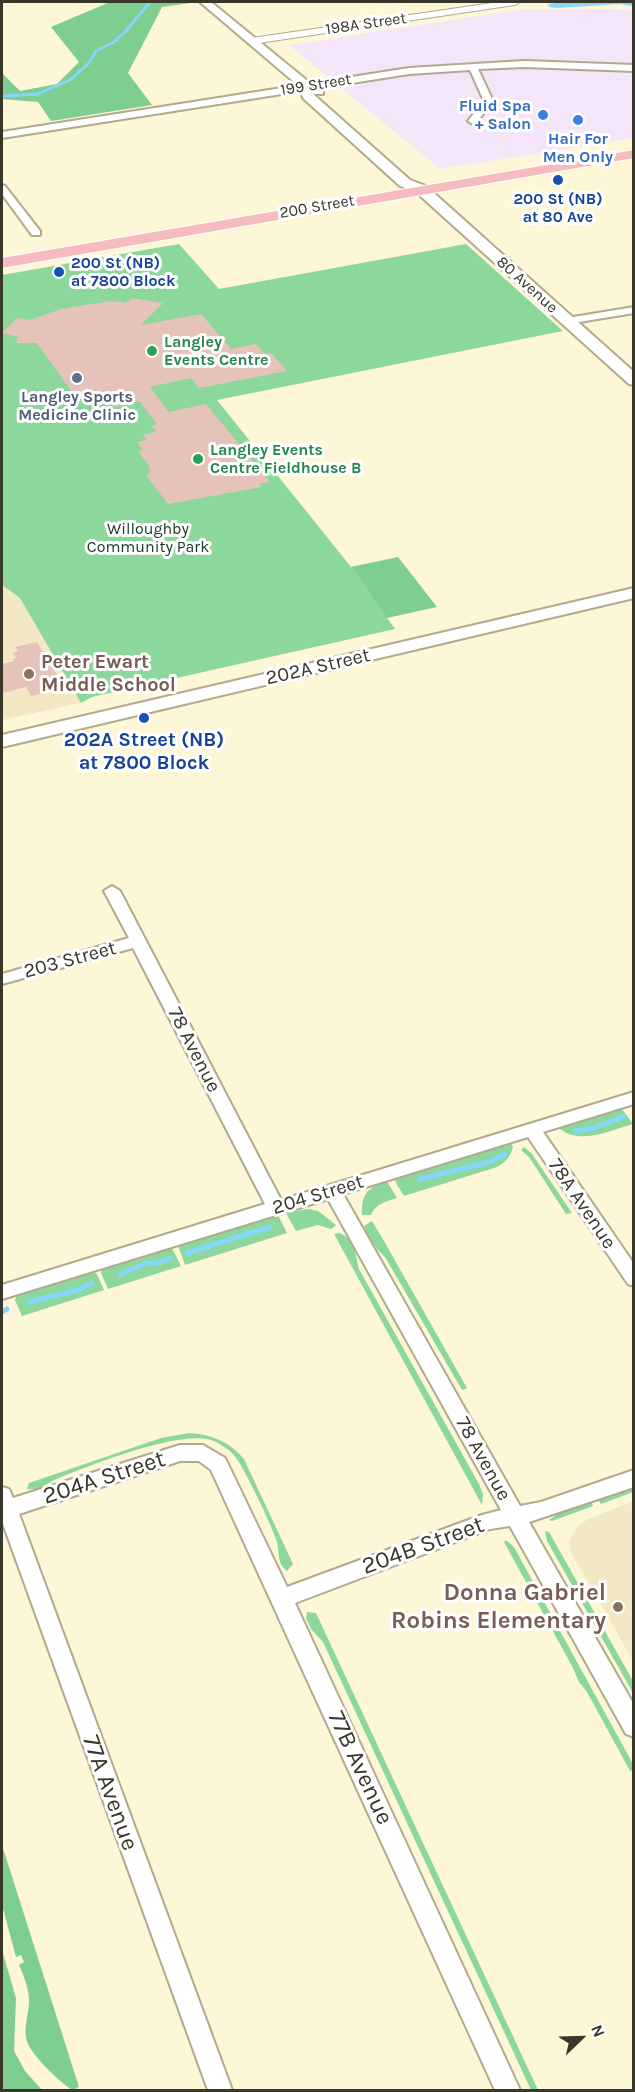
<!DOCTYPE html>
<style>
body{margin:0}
#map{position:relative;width:635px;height:2092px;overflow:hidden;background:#fdf6d7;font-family:Karla,sans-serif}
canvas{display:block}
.frame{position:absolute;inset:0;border:3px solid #39362a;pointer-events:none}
.north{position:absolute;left:551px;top:2008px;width:60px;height:60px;-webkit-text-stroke:4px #fff;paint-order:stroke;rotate:67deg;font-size:16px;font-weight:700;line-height:24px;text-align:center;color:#39362a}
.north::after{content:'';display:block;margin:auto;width:21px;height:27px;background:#39362a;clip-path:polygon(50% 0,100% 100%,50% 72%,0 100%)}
</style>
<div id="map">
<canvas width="635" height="2092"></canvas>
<div class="frame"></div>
<div class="north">N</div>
</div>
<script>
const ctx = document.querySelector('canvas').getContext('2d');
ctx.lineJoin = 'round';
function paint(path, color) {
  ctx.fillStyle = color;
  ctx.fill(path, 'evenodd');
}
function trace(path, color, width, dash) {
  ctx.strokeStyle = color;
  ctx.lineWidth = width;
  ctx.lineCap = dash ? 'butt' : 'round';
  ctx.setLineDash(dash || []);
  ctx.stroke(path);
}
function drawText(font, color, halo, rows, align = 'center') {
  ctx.font = font + ' Karla,sans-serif';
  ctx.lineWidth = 6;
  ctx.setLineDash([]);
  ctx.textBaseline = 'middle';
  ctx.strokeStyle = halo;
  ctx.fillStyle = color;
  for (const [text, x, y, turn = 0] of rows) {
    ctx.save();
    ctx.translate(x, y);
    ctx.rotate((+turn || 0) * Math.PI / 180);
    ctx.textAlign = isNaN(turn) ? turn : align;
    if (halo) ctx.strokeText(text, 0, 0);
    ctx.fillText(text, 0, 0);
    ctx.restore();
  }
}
paint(new Path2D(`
 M524 9 633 10V138L440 169 289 45Z`), '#f5e5f8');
paint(new Path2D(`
 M2 585 20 598 81 703 2 720Z
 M633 1501V1661L571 1552 569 1542 576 1528 585 1521Z`), '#f2e9c4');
paint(new Path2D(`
 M179 244 219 289 466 244 563 331 217 400 351 567 395 629 92 697 81 703 20 598 2 585V275Z
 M618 1108 622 1109 633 1124C611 1130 579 1146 559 1128Z
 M506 1143H511L513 1147C510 1157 506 1162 497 1167L404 1196 395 1181V1177Z
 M524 1147 532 1154 572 1213 566 1214 529 1157 521 1150Z
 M384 1182 388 1183 397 1198C387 1201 375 1204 371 1215H362C361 1197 366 1188 384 1182Z
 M309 1209 318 1211 336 1225 331 1229 318 1225 296 1231 287 1215 288 1212Z
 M275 1215 279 1217 287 1233 185 1265 178 1245Z
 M372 1221 384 1241 467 1388 462 1390 385 1257C375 1248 369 1239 364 1226Z
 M339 1233C355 1238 356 1256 359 1269L479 1484 483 1494 482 1505 334 1234Z
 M169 1248 173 1250 181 1266 108 1289 101 1273 102 1269Z
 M93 1272 97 1274 104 1290 22 1316 15 1300 17 1295Z
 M189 1433C211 1434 230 1442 244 1459L293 1564 287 1571C276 1562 280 1554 277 1542 272 1526 244 1467 234 1455 228 1449 220 1443 211 1440 180 1430 93 1464 61 1477 48 1482 42 1491 27 1489L29 1483 161 1438Z
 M633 1486V1492L601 1504 599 1501 592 1503 593 1506 552 1521 549 1520 559 1513Z
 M545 1531 549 1532 633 1681V1693L547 1541Z
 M506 1540 514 1547 633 1764V1770L630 1771 587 1692 579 1682 572 1666 504 1542Z
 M307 1612 316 1613 538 2090H531L323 1642 311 1629 306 1618Z`), '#8cd79c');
paint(new Path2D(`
 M110 2H198L162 7 128 73 152 105 51 121 38 102 2 99V73L20 91 57 84 79 62 51 27Z
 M398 557 437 607 387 618 351 567Z
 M2 1845 79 2087 72 2090C59 2081 29 2054 26 2038 24 2026 29 2013 29 2001 29 1988 24 1977 19 1965L24 1962 21 1955 16 1957 2 1905Z
 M2 1950 16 1998 14 2051 25 2071 42 2090H2Z`), '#7ece90');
paint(new Path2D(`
 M566 2H633V6L620 4 556 8 550 7 547 4Z`), '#85d8fa');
trace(new Path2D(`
 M2 96 38 94 70 80 89 63 96 51 114 42 126 31 150 2`), '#85d8fa', 3);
trace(new Path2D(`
 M575 1131 594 1128 624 1116
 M420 1179 490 1162 505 1154
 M187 1253 270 1227
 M121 1274 147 1263H158L170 1258
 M29 1302 78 1290 92 1283
 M2 1312 7 1309`), '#85d8fa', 5);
paint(new Path2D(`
 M132 298 163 303 141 325 201 314 231 349 256 344 265 354 271 353 287 371 199 388 191 378 150 387 169 412 206 404 270 482 259 484 262 487 168 504 146 475 151 472 148 467H150L138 451 143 450 137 442 147 440 143 435 156 432 151 426 157 424 139 401 113 407 103 394 77 399 37 343H16L18 337 2 333 17 318 30 320 61 309 111 301 125 303Z
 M37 642 65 688 31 696 26 687 2 693V664L14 661 13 659 16 658 13 653 18 651 15 647Z`), '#e5c3ba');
const minor = new Path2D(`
 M524 61 634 65V71L524 67 478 69 493 101 476 123 473 124 468 121 484 101 470 70 409 74 2 138V132L409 68Z
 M2 185 5 186 40 231V235H32L2 194Z
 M634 307V313L567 324 562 321 567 318Z
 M112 886 120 891 281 1200 634 1092V1104L543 1132 634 1264V1286L628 1284 528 1137 343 1194 520 1506 541 1502 634 1470V1487L529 1522 634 1705V1737L626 1734 510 1526 490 1529 295 1603 520 2090H495L211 1470 199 1461H180L19 1514 232 2090H208L2 1521V1487L9 1489 13 1498 180 1445H203L225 1458 287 1587 482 1515 501 1510 328 1199 2 1299V1285L265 1204 133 948 2 984V974L129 938 104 891Z`);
const tertiary = new Path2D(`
 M499 2H520L515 5 252 44 247 41 252 38Z`);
const secondary = new Path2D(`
 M200 2H211L310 83 323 88V94H313L410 180 426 186 634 372V385L629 384 416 192 400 186 303 98 300 87Z
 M634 588V598L2 747V735Z`);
const primary = new Path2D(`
 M634 150V158L2 268V258Z`);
trace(minor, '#b1aa8e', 4);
trace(tertiary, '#b1aa8e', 2);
trace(secondary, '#b1aa8e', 4);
trace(primary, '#fff', 2);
paint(minor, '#fff');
paint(tertiary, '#fff');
paint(secondary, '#fff');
paint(primary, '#f6bbbf');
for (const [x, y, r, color] of [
 [543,115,6,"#3f7fe0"],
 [578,120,6,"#3f7fe0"],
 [558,180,6,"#1a4fb4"],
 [59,272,6,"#1a4fb4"],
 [152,351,6,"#2e9e5b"],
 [77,378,6,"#5c6f8a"],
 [198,459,6,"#2e9e5b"],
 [29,674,6,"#8d6e63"],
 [144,718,6,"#1a4fb4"],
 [618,1607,6,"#8d6e63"]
]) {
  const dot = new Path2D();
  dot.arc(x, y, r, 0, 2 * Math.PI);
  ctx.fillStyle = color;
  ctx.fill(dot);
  trace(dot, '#fff', 2);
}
drawText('16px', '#39362a', '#fff', [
 ["198A Street",366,24,-8],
 ["199 Street",316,85,-9],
 ["200 Street",317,207,-10],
 ["80 Avenue",527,285,42]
]);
drawText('bold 16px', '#366cbe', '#fff', [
 ["Fluid Spa",531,106],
 ["+ Salon",531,124],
 ["Hair For",578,139,"center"],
 ["Men Only",578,157,"center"]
], 'right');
drawText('bold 16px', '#164399', '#fff', [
 ["200 St (NB)",558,199],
 ["at 80 Ave",558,217],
 ["200 St (NB)",71,263,"left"],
 ["at 7800 Block",71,281,"left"]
]);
drawText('bold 16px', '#27864d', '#fff', [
 ["Langley",164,342],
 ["Events Centre",164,360],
 ["Langley Events",210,450],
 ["Centre Fieldhouse B",210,468]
], 'left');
drawText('bold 16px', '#4e5e75', '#fff', [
 ["Langley Sports",77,397],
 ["Medicine Clinic",77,415]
]);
drawText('16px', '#16371e', '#fff', [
 ["Willoughby",148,529],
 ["Community Park",148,547]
]);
drawText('bold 20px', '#785e54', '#fff', [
 ["Peter Ewart",41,662],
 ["Middle School",41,685]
], 'left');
drawText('20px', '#39362a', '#fff', [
 ["202A Street",318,667,-13],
 ["203 Street",70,960,-15],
 ["78 Avenue",194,1050,63],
 ["204 Street",318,1195,-17],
 ["78A Avenue",582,1204,56],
 ["78 Avenue",483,1459,61]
]);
drawText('bold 20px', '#164399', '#fff', [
 ["202A Street (NB)",144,740],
 ["at 7800 Block",144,763]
]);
drawText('24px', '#39362a', '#fff', [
 ["204A Street",104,1478,-18],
 ["204B Street",423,1546,-20],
 ["77B Avenue",360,1768,65],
 ["77A Avenue",110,1793,70]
]);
drawText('bold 24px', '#785e54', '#fff', [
 ["Donna Gabriel",606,1593],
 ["Robins Elementary",606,1621]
], 'right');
</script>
